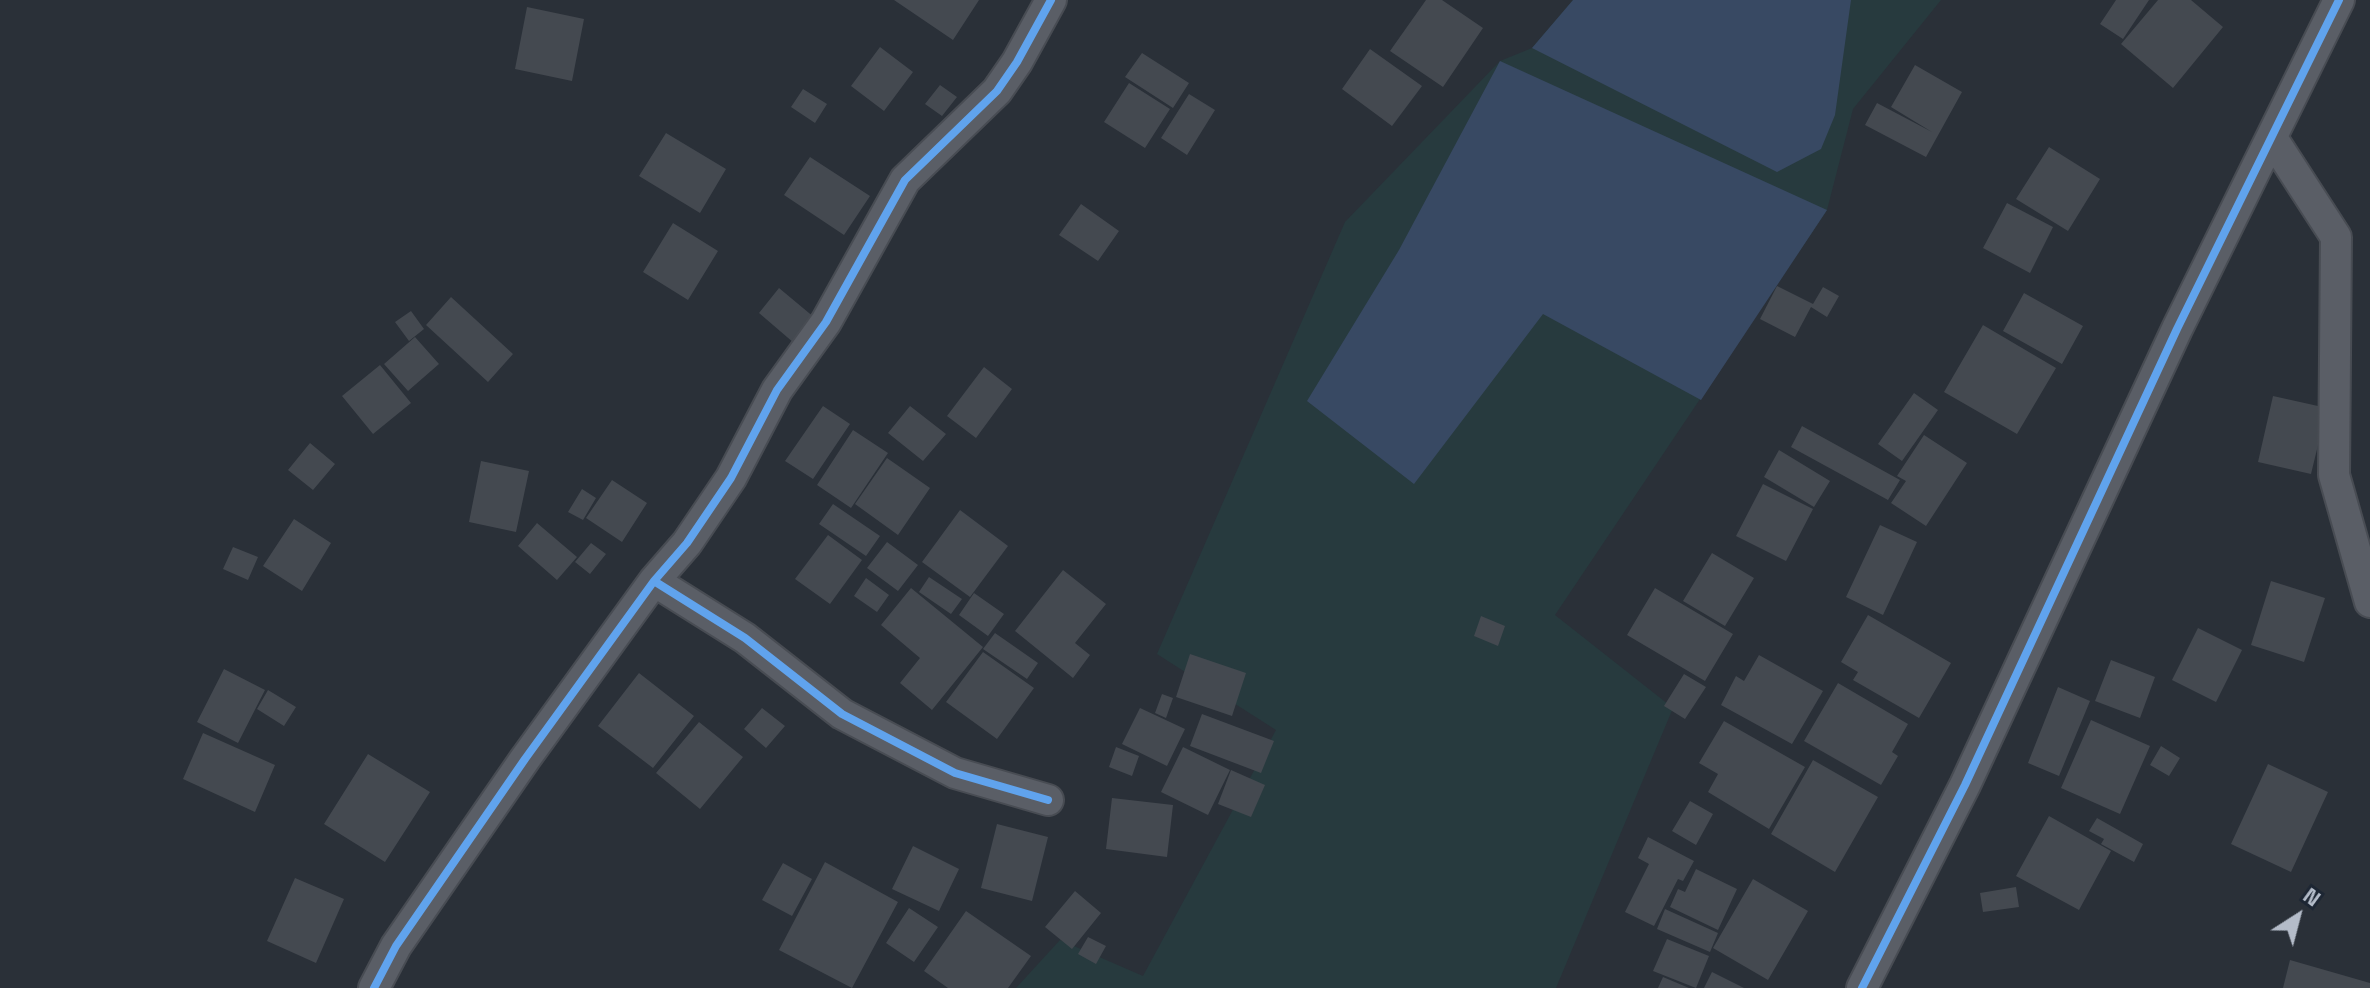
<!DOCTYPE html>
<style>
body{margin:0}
#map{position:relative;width:2370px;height:988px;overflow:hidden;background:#2a3038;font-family:"Space Grotesk",sans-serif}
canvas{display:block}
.north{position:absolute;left:2258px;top:876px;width:80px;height:80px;-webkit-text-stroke:6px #1d2633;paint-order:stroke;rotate:36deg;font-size:22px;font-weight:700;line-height:32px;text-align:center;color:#b4bcc9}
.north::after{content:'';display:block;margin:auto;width:28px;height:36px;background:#b4bcc9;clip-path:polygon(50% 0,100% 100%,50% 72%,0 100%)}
</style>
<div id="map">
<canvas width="2370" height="988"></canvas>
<div class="north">N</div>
</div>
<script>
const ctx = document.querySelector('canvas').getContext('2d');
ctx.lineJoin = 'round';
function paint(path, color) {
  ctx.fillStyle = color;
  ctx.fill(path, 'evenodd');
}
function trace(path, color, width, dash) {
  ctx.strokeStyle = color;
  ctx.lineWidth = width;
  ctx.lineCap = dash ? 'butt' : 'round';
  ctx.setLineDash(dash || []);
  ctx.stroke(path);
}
paint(new Path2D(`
 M1573 0H1941L1853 109 1827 210 1555 615 1673 708 1556 988H1016L1060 940 1143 976 1276 730 1157 654 1345 222 1500 61 1532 48Z`), '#273a3e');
paint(new Path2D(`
 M1573 0H1851L1835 115 1821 149 1777 172 1532 48Z
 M1500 61 1827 210 1701 400 1543 314 1414 484 1307 401 1399 250Z`), '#384963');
paint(new Path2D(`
 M894 0H979L953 40Z
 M1426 0H1442L1483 28 1443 87 1390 51Z
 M2116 0H2149L2123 39 2100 24Z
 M2158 0H2191L2223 27 2173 88 2121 44Z
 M527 7 584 19 572 81 515 69Z
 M880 47 913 72 884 111 851 86Z
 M1370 49 1422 86 1392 126 1342 89Z
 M1142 53 1189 83 1173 108 1125 77Z
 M1915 65 1962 92 1926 157 1865 125 1877 103 1932 132 1891 107Z
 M1129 83 1170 109 1145 148 1104 122Z
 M940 85 957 97 942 116 925 104Z
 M803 89 827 104 815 123 791 107Z
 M1189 94 1215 110 1187 155 1161 138Z
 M666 133 726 169 700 213 639 176Z
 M2049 147 2100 179 2068 231 2016 199Z
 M810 157 870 196 844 235 784 195Z
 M2007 203 2053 227 2030 273 1983 248Z
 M1081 204 1119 231 1098 261 1059 235Z
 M673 223 718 251 688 300 643 272Z
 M1777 286 1813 304 1823 287 1839 296 1827 317 1811 307 1795 337 1760 319Z
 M779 288 815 318 794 343 759 313Z
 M2024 293 2083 326 2062 364 2003 331Z
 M451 297 513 354 488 382 426 325Z
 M411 311 424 329 409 341 395 322Z
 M1983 325 2056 368 2017 434 1944 392Z
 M415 337 439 364 408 391 384 364Z
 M380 365 411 403 373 434 342 396Z
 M984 367 1012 389 976 438 947 416Z
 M1914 393 1938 410 1902 461 1878 444Z
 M2273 396 2327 408 2311 474 2258 462Z
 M823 406 850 424 813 479 785 461Z
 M910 406 946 434 923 461 888 433Z
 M1802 426 1900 480 1888 500 1791 447Z
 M853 430 888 453 851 508 817 485Z
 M1924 435 1967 463 1926 526 1891 503 1906 481 1897 476Z
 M310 443 335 464 313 490 288 470Z
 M1779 450 1830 481 1814 507 1764 477Z
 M887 458 930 488 898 535 855 504Z
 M481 461 529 471 516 532 469 522Z
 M612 480 647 503 622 542 586 518Z
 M1763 484 1813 509 1786 561 1736 536Z
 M582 489 596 498 583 520 568 512Z
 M833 504 880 536 866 556 819 524Z
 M960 510 1008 546 970 597 922 562Z
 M294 519 331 543 302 591 263 566Z
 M537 523 577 557 557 580 518 546Z
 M1880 525 1917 542 1883 615 1846 597Z
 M828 535 862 560 830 604 795 579Z
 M887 542 918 565 898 591 867 568Z
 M591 543 606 554 590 574 575 562Z
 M233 547 258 557 248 580 223 569Z
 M1712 553 1754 578 1725 626 1683 601Z
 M1063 570 1106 604 1075 643 1090 655 1073 678 1015 631Z
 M929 577 962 599 951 614 919 592Z
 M866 578 889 595 877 612 854 596Z
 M2271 581 2325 598 2304 662 2251 645Z
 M911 588 983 647 932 710 900 683 920 658 881 625Z
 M1655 588 1733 634 1705 681 1627 635Z
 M974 593 1004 614 988 636 959 615Z
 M1868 615 1951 663 1919 718 1853 680 1858 672 1841 662Z
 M1481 616 1505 626 1498 646 1474 636Z
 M2198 628 2242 650 2216 702 2172 680Z
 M995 633 1038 663 1027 679 983 649Z
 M983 652 1034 688 997 739 946 702Z
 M1190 654 1246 673 1232 716 1176 697Z
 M1759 655 1823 691 1792 744 1721 705 1736 676 1744 681Z
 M2111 660 2155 677 2140 718 2095 701Z
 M224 669 265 690 238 743 197 722Z
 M639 673 694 716 653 768 598 726Z
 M1684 674 1706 687 1685 719 1664 706Z
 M1838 683 1908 724 1892 752 1898 756 1881 785 1804 741Z
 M2058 687 2090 701 2059 776 2028 763Z
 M268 690 296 707 284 726 257 709Z
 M1162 694 1173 698 1166 718 1155 713Z
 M762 708 785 726 766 748 744 729Z
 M1140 708 1185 729 1167 766 1122 744Z
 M1202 714 1274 741 1261 773 1190 746Z
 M2091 720 2150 746 2120 814 2061 788Z
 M1724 721 1805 767 1769 829 1708 792 1718 774 1699 763Z
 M699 722 743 757 700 809 656 773Z
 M203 733 275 765 255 812 183 779Z
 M2161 746 2180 758 2169 776 2150 765Z
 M1116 747 1139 756 1132 776 1109 767Z
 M1183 747 1230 770 1208 815 1161 792Z
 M368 754 430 792 385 862 324 824Z
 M1813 760 1878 797 1835 872 1771 834Z
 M2268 764 2328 792 2291 872 2231 844Z
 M1231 770 1265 785 1251 817 1218 804Z
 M1112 798 1173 805 1167 857 1106 849Z
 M1690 801 1713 814 1696 845 1672 831Z
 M2049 816 2111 851 2079 910 2016 876Z
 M2097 818 2143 844 2134 862 2101 844 2104 839 2089 831Z
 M997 824 1048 837 1032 901 981 888Z
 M1648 837 1694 861 1683 881 1678 879 1654 926 1625 912 1649 864 1638 858Z
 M913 846 959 869 939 911 892 889Z
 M825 862 898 902 852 988 779 950Z
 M783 863 812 879 792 916 762 900Z
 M1696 869 1737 889 1718 930 1670 907 1678 889 1685 892Z
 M295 878 344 899 316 963 267 941Z
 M1753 879 1808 911 1768 980 1713 948Z
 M2016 887 2019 907 1983 912 1980 893Z
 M1075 891 1101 913 1072 949 1045 927Z
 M909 908 938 927 914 962 886 943Z
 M1665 909 1718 933 1710 952 1657 929Z
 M966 911 1031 956 1008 988H948L924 971Z
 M1088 937 1106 946 1096 964 1078 954Z
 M1667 939 1709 956 1696 988 1653 971Z
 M2290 960 2370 983V988H2283Z
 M1712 972 1744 988H1704Z
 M1663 977 1689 988H1658Z`), '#444950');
const street = new Path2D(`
 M2272 138 2336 237 2334 475 2370 602
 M654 581 745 638 842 714 955 773 1048 800
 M374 988 396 946 525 759 654 581 687 543 731 478 777 390 826 322 905 180 997 91 1017 62 1051 0
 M1862 988 1965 785 2177 329 2339 0`);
trace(street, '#484c53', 34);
trace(street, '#5a5e66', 30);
trace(new Path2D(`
 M654 581 745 638 842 714 955 773 1048 800
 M374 988 396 946 525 759 654 581 687 543 731 478 777 390 826 322 905 180 997 91 1017 62 1051 0
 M1862 988 1965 785 2177 329 2339 0`), '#60a3ed', 8);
</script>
